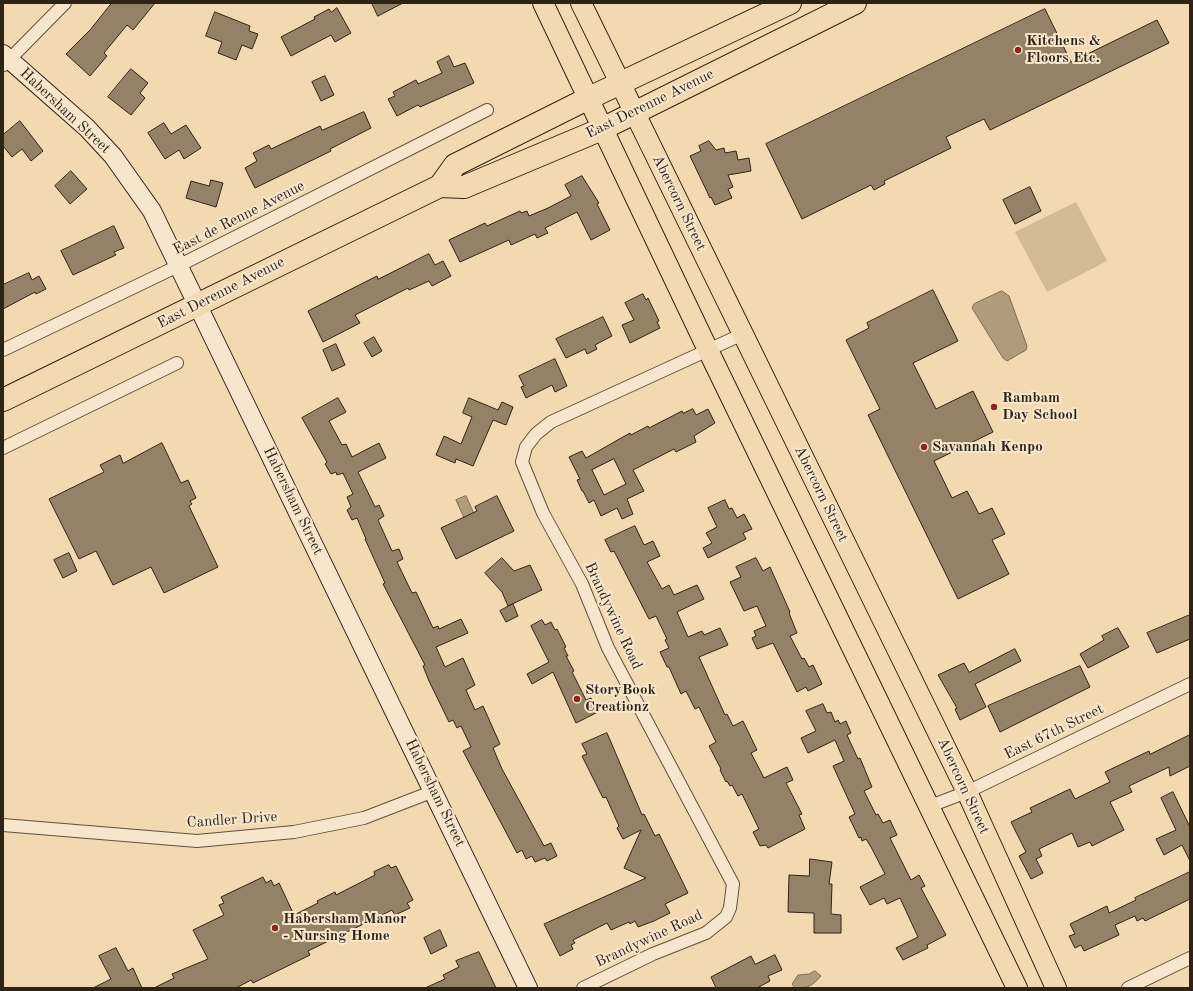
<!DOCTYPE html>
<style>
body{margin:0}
#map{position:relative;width:1193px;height:991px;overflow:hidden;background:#f3d9b1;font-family:"Old Standard TT",serif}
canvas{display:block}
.frame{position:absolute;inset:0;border:4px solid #2f2315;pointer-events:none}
</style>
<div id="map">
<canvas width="1193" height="991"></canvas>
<div class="frame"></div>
</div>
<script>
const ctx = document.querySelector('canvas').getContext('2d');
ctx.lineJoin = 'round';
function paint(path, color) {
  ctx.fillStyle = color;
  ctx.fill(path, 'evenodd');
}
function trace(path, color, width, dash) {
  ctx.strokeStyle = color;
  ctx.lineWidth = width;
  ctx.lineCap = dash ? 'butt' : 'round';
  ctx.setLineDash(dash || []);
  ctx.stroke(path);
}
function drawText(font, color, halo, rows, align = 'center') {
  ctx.font = font + ' "Old Standard TT",serif';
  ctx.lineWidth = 4;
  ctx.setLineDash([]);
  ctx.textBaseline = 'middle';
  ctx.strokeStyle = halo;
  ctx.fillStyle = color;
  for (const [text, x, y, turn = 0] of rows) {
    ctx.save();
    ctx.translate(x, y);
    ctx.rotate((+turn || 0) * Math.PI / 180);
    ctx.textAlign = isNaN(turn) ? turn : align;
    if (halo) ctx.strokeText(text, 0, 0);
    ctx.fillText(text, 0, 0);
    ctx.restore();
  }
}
paint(new Path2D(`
 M1076 202 1107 261 1047 292 1015 232Z`), '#d2ba96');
const water = new Path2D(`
 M1002 291 1009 296 1027 346 1026 350 1007 361 1003 358 972 308 974 304Z
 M466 496 476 518 466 522 456 500Z
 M815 971 821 976C813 985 810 988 795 988L792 984 798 975 809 974Z`);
paint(water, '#b09b7c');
trace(water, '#7c6b53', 1);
const building = new Path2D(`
 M112 3H155L133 30 127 25 104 53 107 56 90 76 66 54 90 30Z
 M372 3H403L378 16Z
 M337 8 351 33 335 42 331 35 291 56 281 37 315 19 314 17 329 9 331 12Z
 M1045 9 1071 62 1157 20 1169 43 990 130 984 119 946 137 951 148 884 181 885 184 874 190 871 185 802 219 766 144Z
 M215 12 250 26 249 31 258 34 252 49 242 45 236 60 218 53 222 42 206 36Z
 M449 56 454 67 465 63 474 83 420 107 418 105 397 116 388 99 395 96 393 92 416 80 418 84 442 73 437 62Z
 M131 69 148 83 140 93 145 98 131 115 108 97Z
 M325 76 334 95 321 101 312 82Z
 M364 112 371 128 330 149 331 151 255 188 245 168 257 161 253 153 269 145 271 149 320 126 322 130Z
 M20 121 43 151 31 161 22 149 12 157 3 146V135Z
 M164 123 171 134 186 125 201 148 184 159 179 150 165 159 148 133Z
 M709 141 716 150 724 148 725 153 736 151 738 160 749 158 751 171 728 175 733 187 728 189 732 198 715 205 711 197 710 198 690 156 701 151 699 146Z
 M71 171 87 189 70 204 55 186Z
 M582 176 599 203 597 204 610 230 591 240 577 212 545 228 548 233 537 238 535 234 511 245 509 240 460 262 449 240 485 223 487 226 520 211 521 213 527 211 529 216 548 208 571 196 565 185Z
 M211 180 223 183 216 207 186 198 191 181 209 186Z
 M1030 187 1041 211 1015 224 1003 200Z
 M114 226 124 248 114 252 116 255 73 275 61 251Z
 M429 254 435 265 443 261 451 276 432 286 429 281 409 290 408 288 355 315 360 323 323 342 308 311 377 276 378 279Z
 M29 273 32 280 39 276 46 289 36 294 35 292 3 309V285Z
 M933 290 958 341 913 363 936 409 973 391 993 432 934 461 952 498 967 491 979 514 992 508 1005 534 992 540 1009 574 958 599 868 415 880 409 846 340 869 328 867 323Z
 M643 294 646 300 648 298 659 321 657 322 660 328 630 343 622 325 634 320 625 303Z
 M603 317 612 336 595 345 597 349 587 354 585 349 566 358 556 339Z
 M374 337 382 351 372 357 364 343Z
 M336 344 345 365 332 371 323 350Z
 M555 359 567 386 555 392 552 385 526 398 521 387 524 386 519 376Z
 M338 398 346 412 329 421 342 445 346 444 352 457 379 443 386 458 358 472 375 507 379 505 384 516 378 520 392 551 399 549 403 559 397 562 412 593 416 592 433 628 438 626 439 629 461 619 468 633 436 647 445 667 463 658 475 685 466 690 475 710 483 706 500 744 493 748 502 769 544 846 551 843 557 856 547 861 545 858 535 862 532 856 526 859 522 850 517 853 463 751 471 747 461 726 457 728 453 720 449 722 429 681 423 666 425 665 383 584 385 583 365 539H366L357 518 352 520 347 510 351 507 347 497 353 494 343 473 337 475 336 472 331 474 325 464 327 462 302 418Z
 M469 398 498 410 502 402 513 407 506 425 493 420 473 466 456 459 455 463 436 455 444 436 461 444 472 417 463 413Z
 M693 409 696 415 708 409 715 423 694 436 696 442 676 452 674 449 633 470 644 491 627 499 633 514 622 519 617 508 601 516 594 500 589 503 583 491H582L577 480 580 479 569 457 582 451 586 458 630 433 631 435 648 426 649 428 682 411 683 413ZM614 459 626 484 604 495 592 470Z
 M162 443 181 483 188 480 196 498 190 501 192 504 189 506 218 567 164 593 151 567 113 585 96 551 79 559 49 499 104 472 100 465 120 455 123 463Z
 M497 496 514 531 456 559 441 528 477 511 475 507Z
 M725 500 729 509 732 508 737 518 744 514 752 529 743 533 746 539 708 558 703 548 712 543 706 533 717 527 708 508Z
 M635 526 644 545 653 541 660 556 647 562 662 589 669 585 674 595 697 585 704 599 677 612 688 637 702 631 704 635 720 628 728 645 699 657 725 715 727 714 733 726 743 721 757 750 751 753 764 778 787 767 793 780 786 783 802 814 799 815 805 829 768 848 766 845 760 846 753 832 759 829 742 794 738 796 732 785 730 786 727 781 726 782 720 770 721 769 709 746 716 742 699 707 695 709 686 691 681 694 669 667H667L660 652 669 648 665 640 667 639 656 616 649 619 614 551 611 552 605 540Z
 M69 553 77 571 63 578 54 560Z
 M502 558 514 571 530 565 542 590 508 606 502 592 485 573Z
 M756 558 763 571 770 567 790 612 789 613 797 633 790 636 802 659 804 658 809 667 813 665 822 684 808 691 806 687 797 692 773 643 757 649 752 638 756 636 754 631 766 626 757 606 744 611 730 582 741 577 736 567Z
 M513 604 518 616 506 622 500 611Z
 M1190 615V639L1157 653 1147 633Z
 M542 620 545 625 551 622 555 630 557 629 566 647 564 648 568 656H566L574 671 572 672 586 700 591 698 598 712 576 723 553 672 532 684 527 674 549 662 531 626Z
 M1118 628 1129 647 1088 668 1080 654 1104 640 1102 636Z
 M1015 649 1021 661 975 684 986 707 960 720 955 709 957 708 938 675 964 663 969 672Z
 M1080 666 1090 687 1000 732 988 706Z
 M823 704 827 713 831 712 835 722 838 720 840 724 846 721 851 733 847 735 858 759 860 758 872 787 864 791 876 815 878 814 883 823 890 820 897 835 890 838 911 880 919 875 925 886 921 888 946 935 927 945 928 948 903 960 896 948 918 937 900 898 887 904 884 898 870 905 860 887 885 874 871 847 866 839 862 841 861 837 859 838 849 817 855 814 833 766 844 761 835 740 808 753 801 738 816 731 806 711Z
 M607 733 642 815 644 814 655 836 659 834 688 893 665 904 670 913 654 921 638 927 635 921 630 924 629 922 611 930 607 923 573 940 575 943 571 945 573 949 560 956 544 924 646 878 624 868 641 830 623 839 617 828 619 826 606 797 603 798 582 756 587 754 582 744Z
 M1190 735V766L1170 776 1169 767 1129 786 1132 792 1110 802 1124 830 1092 846 1090 842 1078 847 1072 833 1039 849 1042 856 1036 859 1043 873 1031 879 1019 856 1026 852 1011 822 1032 812 1030 808 1070 789 1075 799 1110 782 1105 772 1149 751 1150 754Z
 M1173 792 1190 827V861L1182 845 1164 855 1156 839 1176 830 1161 798Z
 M810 859 832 862 829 884H832L831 914 841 915V933H814V913L788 912 789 875 809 876Z
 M389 865 391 868 396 866 413 900 407 903 410 908 395 915 392 910 384 914 308 951 310 955 253 983 251 980 236 988H154L174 978 172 974 208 959 193 930 224 915 219 905 224 903 221 897 263 877 266 883 271 880 274 886 279 883 294 915 318 903 317 901 335 892 336 895 375 875 374 872Z
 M1190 872V899L1145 921 1143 918 1137 921 1135 916 1115 925 1119 935 1084 951 1081 945 1075 948 1069 936 1075 934 1070 924 1107 906 1109 913 1136 900 1135 898Z
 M440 930 447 946 431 954 424 938Z
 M116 948 128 971 133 968 142 988H93L111 979 99 956Z
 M479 952 496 988H425L445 979 443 975 459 967 456 961Z
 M775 955 782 970 768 976 770 981 757 988H716L711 977 751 956 755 964Z`);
paint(building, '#958266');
trace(building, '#2f2315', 1);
const street = new Path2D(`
 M4 65 65 3
 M3 350 178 266 487 110
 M3 448 177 363
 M930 806 967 792 1190 684
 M3 825 197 841 294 832 364 818 434 791
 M583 988 653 954 706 933 726 917 730 908 733 884 608 648 582 584 543 513 522 462 526 447 536 434 551 422 743 334
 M1128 988 1190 958`);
const secondary = new Path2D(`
 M3 54 87 128 113 156 152 211 528 988`);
const primary = new Path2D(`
 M543 3 708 350 1017 988
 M581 3 967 792 1056 988`);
const highway = new Path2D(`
 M440 186 455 165 589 98 790 3
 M3 400 440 186 464 187 602 129 855 3`);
trace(street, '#60503c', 14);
trace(secondary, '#2f2315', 20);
trace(primary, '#2f2315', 22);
trace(highway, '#2f2315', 24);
trace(street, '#f7e6cc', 12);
trace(secondary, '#f7e6cc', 18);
trace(primary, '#f3d9b1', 20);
trace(highway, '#f3d9b1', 22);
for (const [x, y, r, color] of [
 [1018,50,4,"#8f2418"],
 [994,407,4,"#8f2418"],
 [924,447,4,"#8f2418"],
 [577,699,4,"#8f2418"],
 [275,928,4,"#8f2418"]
]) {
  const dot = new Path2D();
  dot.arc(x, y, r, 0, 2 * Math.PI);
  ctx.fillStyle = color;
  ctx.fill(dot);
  trace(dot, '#f7e6cc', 1.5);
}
drawText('bold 15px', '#2f2315', '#f7e6cc', [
 ["Kitchens &",1026,41],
 ["Floors Etc.",1026,58],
 ["Rambam",1002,398],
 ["Day School",1002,415],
 ["Savannah Kenpo",932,447],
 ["StoryBook",585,690],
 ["Creationz",585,707],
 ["Habersham Manor",283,919],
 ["- Nursing Home",283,936]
], 'left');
drawText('15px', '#2f2315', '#f7e6cc', [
 ["East Derenne Avenue",650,104,-26],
 ["Habersham Street",65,111,43],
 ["Abercorn Street",679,203,64],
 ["East de Renne Avenue",239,218,-27],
 ["East Derenne Avenue",221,293,-27],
 ["Abercorn Street",821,494,64],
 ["Habersham Street",293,501,64],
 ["Brandywine Road",613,616,65],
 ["East 67th Street",1054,732,-26],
 ["Abercorn Street",963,786,65],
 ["Habersham Street",435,793,64],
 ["Candler Drive",232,820,-4],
 ["Brandywine Road",649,939,-25]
]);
</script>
